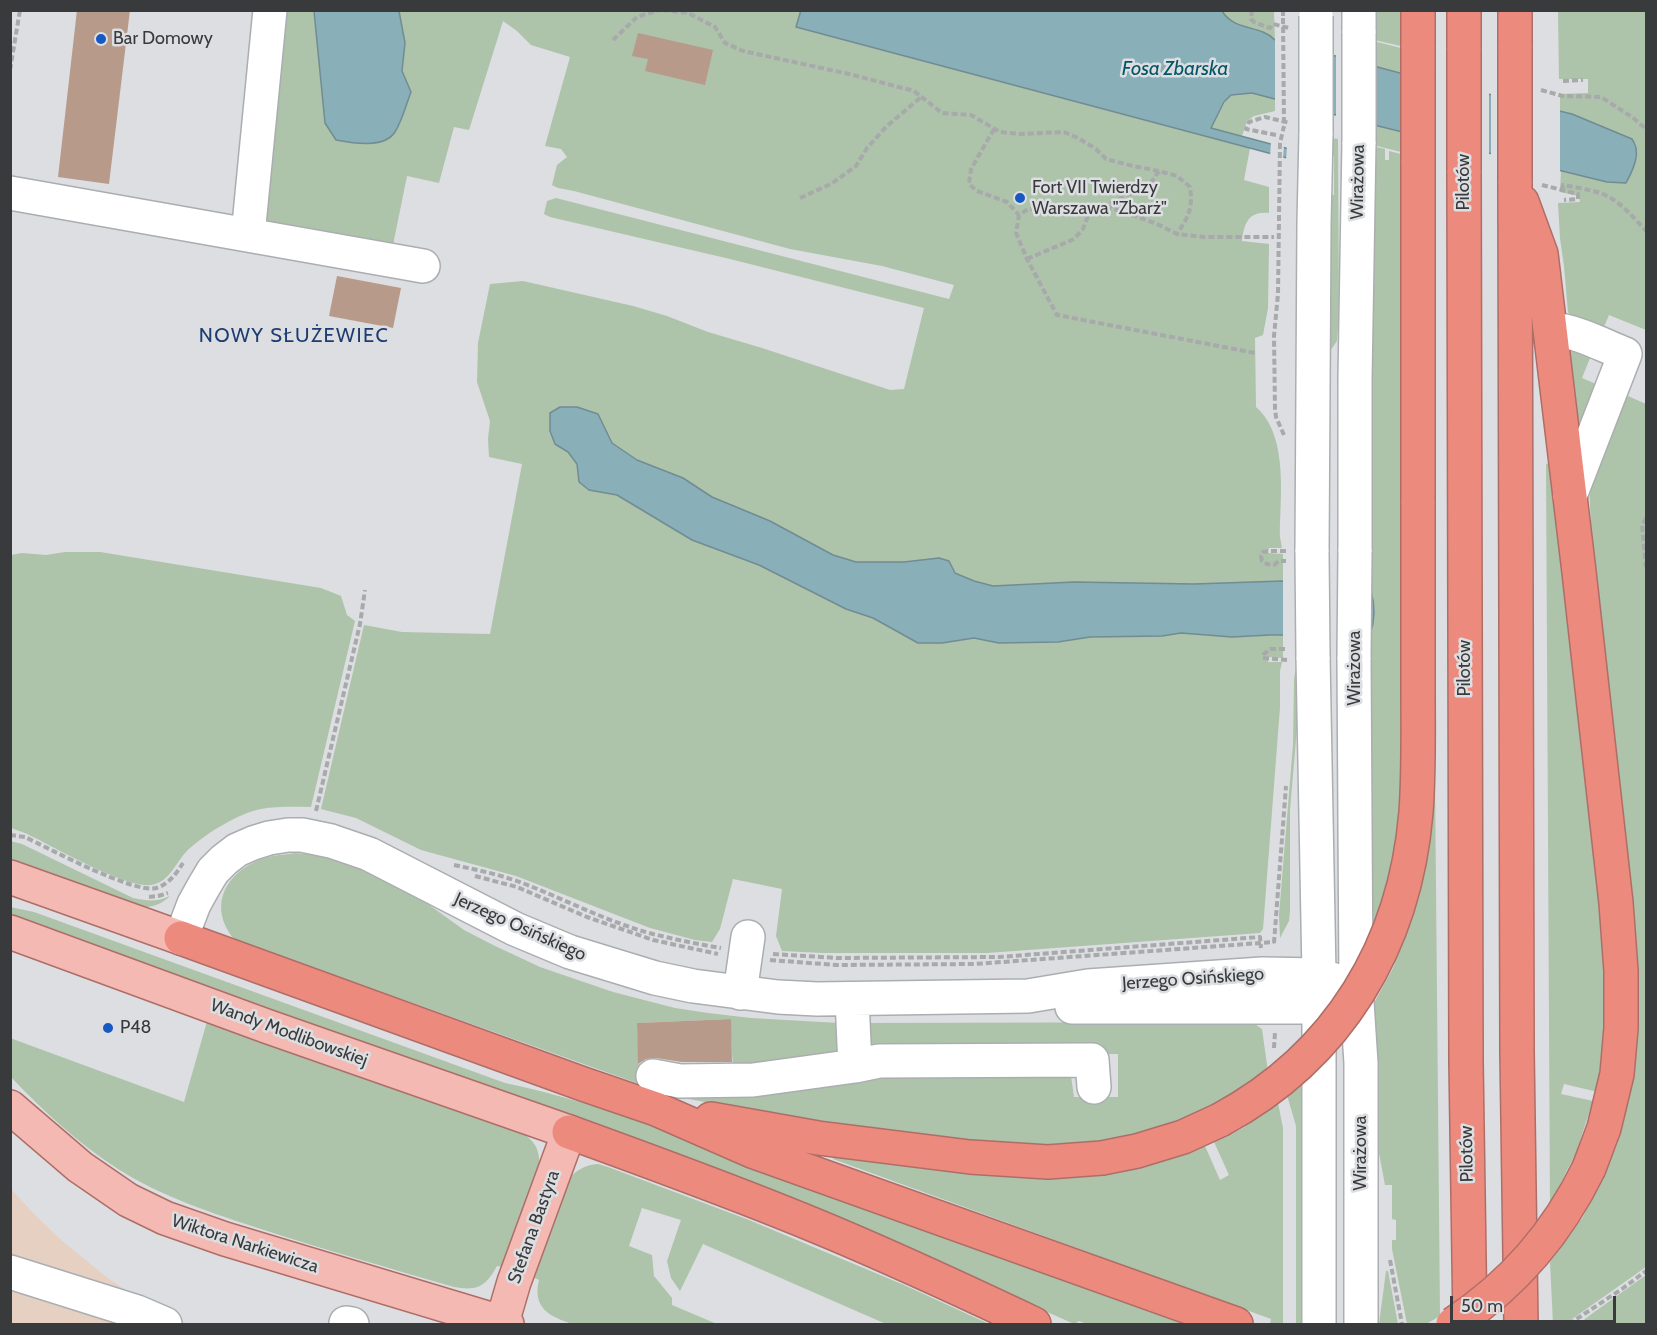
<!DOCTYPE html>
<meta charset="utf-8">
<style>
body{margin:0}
#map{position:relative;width:1657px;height:1335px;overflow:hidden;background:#dcdee1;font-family:Cabin,sans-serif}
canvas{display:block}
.frame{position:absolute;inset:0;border:12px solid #393a3b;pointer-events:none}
.scale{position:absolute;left:1450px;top:1296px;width:166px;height:27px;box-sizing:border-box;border:3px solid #393a3b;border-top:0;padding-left:8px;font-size:18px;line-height:21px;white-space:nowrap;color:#393a3b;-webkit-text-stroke:4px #dcdee1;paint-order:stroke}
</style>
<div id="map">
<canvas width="1657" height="1335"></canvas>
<div class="frame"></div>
<div class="scale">50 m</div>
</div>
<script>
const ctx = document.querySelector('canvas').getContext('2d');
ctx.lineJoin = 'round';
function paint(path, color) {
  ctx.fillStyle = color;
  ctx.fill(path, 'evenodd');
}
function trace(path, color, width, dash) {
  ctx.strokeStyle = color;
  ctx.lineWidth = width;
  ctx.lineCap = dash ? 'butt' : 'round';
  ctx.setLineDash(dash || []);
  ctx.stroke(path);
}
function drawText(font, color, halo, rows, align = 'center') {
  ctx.font = font + ' Cabin,sans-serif';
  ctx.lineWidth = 5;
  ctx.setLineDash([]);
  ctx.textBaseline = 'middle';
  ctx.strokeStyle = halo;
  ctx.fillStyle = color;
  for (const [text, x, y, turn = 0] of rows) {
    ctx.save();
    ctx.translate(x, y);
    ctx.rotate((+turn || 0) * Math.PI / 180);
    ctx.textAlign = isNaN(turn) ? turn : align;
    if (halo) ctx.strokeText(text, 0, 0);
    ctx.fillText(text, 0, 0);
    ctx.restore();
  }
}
paint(new Path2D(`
 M10 1188 33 1213 62 1241 109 1279 156 1311 182 1324H11Z`), '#e5d0c2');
paint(new Path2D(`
 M801 10 797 27 1250 148 1244 180 1269 187V213C1248 211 1244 224 1242 241L1269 244 1268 308 1263 335 1255 338 1256 407C1289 436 1280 497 1280 537L1282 548H1269L1268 553 1283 554V581L1194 584 1074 582 993 586 974 581 955 572 949 561 939 558 904 562H856L833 555 770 521 712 497 683 478 637 460 612 443 598 414 550 431 555 444 568 452 577 464 579 482 589 490 617 495 692 540 759 565 846 609 873 618 918 643H942L974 638 999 643 1058 642 1090 637 1162 636 1181 633 1232 637 1283 635V658L1269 657 1268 662H1282L1280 671V707L1263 929 1260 933 987 953H823L782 951 776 936 782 889 733 879 720 929 712 942 695 940 650 928 516 876 421 850 356 818 321 809 364 625 402 632 490 634 522 464 489 457 488 439 490 421 477 382 478 343 490 284 523 281 633 306 667 316 708 332 762 348 890 390 904 389 924 308 730 259 550 217 544 214 547 201 556 198 949 299 954 285 882 266 790 249 574 191 558 188 552 185 557 165 567 157 561 149 545 146 570 57 531 45 517 31 503 21 469 130 454 127 439 183 407 176 392 250 260 224 281 11H314L325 123 336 140C352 143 384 149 395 132 402 122 406 104 411 92L402 71 405 43 399 11Z
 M1222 11H1274L1275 40 1231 21Z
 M1369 11H1405V47L1370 39Z
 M1558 11H1646V330L1609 315 1600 336 1574 322 1568 312 1564 266 1560 238 1558 203 1580 202 1579 196 1560 192 1561 171 1607 182 1636 149V144L1632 139 1572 114 1560 111V94L1588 93V79H1559Z
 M1373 41 1401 48 1400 73 1373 66Z
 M1252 93 1275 99V111L1254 116 1247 121 1242 136 1210 128 1225 102 1231 94Z
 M1374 125 1401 131V152L1373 145Z
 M1330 138 1338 139 1339 314 1337 341 1326 357 1329 195H1334V156L1329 155Z
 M1371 146 1385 149V160H1389V151L1405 155 1403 801 1393 869 1371 936Z
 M1565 335 1594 348 1582 378 1605 388 1578 452Z
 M1619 392 1646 404V1267L1565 1324H1553L1550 1262 1583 1217 1617 1145 1631 1082 1594 585 1589 485Z
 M1551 463 1606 949 1604 1054 1598 1092 1564 1084 1561 1094 1593 1101 1575 1156 1567 1170 1550 1207 1546 464Z
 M65 552H100L321 588 341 596 347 615 355 621 311 807C294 807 278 806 261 809 239 813 207 833 190 848 176 860 171 882 151 885 124 888 53 846 25 833L11 828V555L22 553 46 555Z
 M1297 660 1298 716 1290 810V911L1289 921 1280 938 1279 915 1293 745 1294 680Z
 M1435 780 1440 1316 1426 1324H1407L1392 1249V1240H1396V1220L1392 1219V1185H1385L1378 1148 1375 1125 1376 1043 1374 1003 1393 968 1415 910 1429 843Z
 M10 841 22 844 133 898C148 901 157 902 170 896 161 905 151 908 138 907L11 862Z
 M295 853 326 856 382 878 425 902 464 930 493 945 540 967 613 992 675 1008 708 1013 751 1018 839 1023 845 1029 838 1057 733 1067 730 1019 637 1023 639 1071 886 1070 1071 1076 1074 1097H1118V1054L875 1055 862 1045 860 1023 1252 1022 1262 1029 1268 1072 1247 1088 1185 1120 1130 1138 1083 1144 1035 1147 917 1136 763 1113 673 1096 234 939C207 906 226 872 262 859 272 855 284 855 295 853Z
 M10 907 34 912 505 1083C609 1105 709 1146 808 1183 933 1230 1058 1277 1183 1324H1087L1079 1321 1074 1324 835 1217 181 979 139 962 11 919Z
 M208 1018 514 1129C534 1139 539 1145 540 1168L504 1267 497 1266C485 1287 478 1291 454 1287 389 1268 325 1250 261 1229 212 1213 162 1197 118 1169 78 1143 43 1111 11 1077L10 1038 184 1102Z
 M1304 1081 1303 1324H1296V1126L1287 1095Z
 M1278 1103 1283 1128V1324H1270L1271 1319 833 1159 835 1151 1075 1173 1153 1164 1205 1146 1220 1180 1229 1175 1214 1142 1243 1128Z
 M598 1164 608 1167 749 1220 904 1285 989 1324H886L703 1244 680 1291 671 1278 667 1261 681 1220 642 1208 629 1246 652 1255 654 1276 672 1298V1305L717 1324H573C550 1317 532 1308 539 1280L531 1276 568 1180C576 1170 585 1165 598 1164Z
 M1386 1271H1388L1398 1324H1379Z
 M1646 1275V1324H1580L1586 1318Z`), '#adc3aa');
const water = new Path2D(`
 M801 10 1222 11C1235 32 1260 24 1275 40L1400 73 1572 114 1632 139C1642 152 1633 170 1626 183L1607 182 1374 125 1252 93 1231 95 1224 102 1211 128 1323 158 1321 167 796 27Z
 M314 11H399L405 43 402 71 411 92C406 105 402 121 395 132 384 149 352 143 336 140L325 123Z
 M560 407H577L598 414 612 443 637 460 683 478 712 497 770 521 833 555 856 562H904L939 558 949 561 955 573 974 581 993 586 1074 582 1194 584 1283 581 1371 591C1375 605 1375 621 1370 635H1270L1232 637 1181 633 1162 636 1090 637 1058 642 999 643 974 638 942 643H918L873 618 846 609 759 565 692 540 617 495 589 490 579 482 577 464 568 452 555 444 550 431V413Z`);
paint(water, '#89afb9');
trace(water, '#718c93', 1.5);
paint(new Path2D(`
 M1275 35 1277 37 1333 52V117L1275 102Z
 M1336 53 1373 62 1374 128 1336 118Z
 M1400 70 1489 91V156L1401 134Z
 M1491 91 1560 108V174L1491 156Z
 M1271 141 1284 145 1283 160 1270 157Z
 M1287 145 1324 155 1321 170 1286 161Z
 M1283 578 1368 579 1371 638H1283Z`), '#dcdee1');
paint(new Path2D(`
 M77 10H130L109 184 58 177Z
 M638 33 713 50 705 85 645 71 648 59 632 56Z
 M337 276 401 288 393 328 329 316Z
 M731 1019 732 1062H682L656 1058 646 1059 638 1064 637 1023Z`), '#b89a8a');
const minor = new Path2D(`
 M1359 33V10
 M10 193 423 266
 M248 235 270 10
 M1551 329C1577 331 1600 344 1625 354L1570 496
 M1312 552 1314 223 1316 133
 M1355 552V379L1359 142
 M1313 657 1319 975V1324
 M1354 657 1356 987 1361 1063V1324
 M181 938 194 904 204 886 213 871 224 860 237 850 253 843 269 838 288 835H302L331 841 369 854 515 929 570 952 655 978 693 986 778 997 817 999 1028 996 1088 986 1262 974 1319 975 1356 987
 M740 993 748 937
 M852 999 855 1066
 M1072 1007H1318L1339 996
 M653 1076 680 1081 753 1080 855 1066 879 1061 1092 1060 1094 1087
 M10 1272 137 1312 165 1324
 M346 1323 352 1324`);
const major = new Path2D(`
 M10 877 181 938
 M10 932 266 1026 569 1132 514 1282 502 1323
 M10 1107 80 1167 128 1200 165 1218 225 1239 507 1324`);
const highway = new Path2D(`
 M1418 10V47
 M1464 10V50
 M1515 10V49
 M1464 171 1466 1061 1470 1324
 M1515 181 1517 1051 1521 1324
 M1522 202 1541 254 1579 572 1616 903 1621 971V1028L1617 1074 1604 1128 1589 1168
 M1418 504V161
 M181 938 583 1084 656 1109 752 1151 1236 1324
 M711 1119 818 1138 970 1157 1048 1162 1102 1158 1137 1151 1183 1137 1220 1120
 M569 1132C649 1161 729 1190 809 1223 885 1254 960 1289 1034 1324`);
trace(minor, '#abaeb0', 36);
trace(major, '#ae6e67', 36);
trace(highway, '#ae6e67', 36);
trace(new Path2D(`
 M663 10 688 13 715 27 725 43 743 51 849 74 914 91 942 113 971 115 1000 132 1020 134 1064 132 1078 138 1096 149 1106 159 1133 166 1159 171 1177 176 1190 187C1193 208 1189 216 1177 234
 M1252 10 1251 19 1254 22 1270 28 1273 24 1289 28
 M1277 10V11
 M1283 10V18
 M613 40 637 17 660 10
 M10 70 20 10
 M1563 81 1583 80
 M1541 90 1563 96 1601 97 1632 117 1646 129
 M994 129 971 169 969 184 977 191 1007 202 1019 215
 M1276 135 1246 129 1249 122 1265 117 1290 123
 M1159 171 1150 184 1105 206 1079 209H1028L1019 215 1016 233 1027 259 1057 315 1255 353
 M1542 185 1578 194V199L1564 200
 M1562 190 1563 185C1574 187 1586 189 1597 192 1618 198 1632 216 1646 231
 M800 198 831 184 856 166 867 148 886 127 921 97
 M1106 206 1157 224 1177 234 1204 237H1274
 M1027 259 1074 239 1083 229 1091 208
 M1284 435 1276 417 1275 409 1274 336 1278 294 1280 143 1284 126
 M1646 518 1642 525 1646 567
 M1286 551H1269L1263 552 1261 556 1262 561 1267 564 1274 565 1279 561H1286
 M1287 660 1263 658 1264 654 1270 649H1288
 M316 811 360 624 365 590
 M10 835 25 837C48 848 134 894 156 888 169 884 176 874 183 863
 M454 865C478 870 502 875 525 884 566 900 606 921 649 933 673 939 697 944 721 948
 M475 876 517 887 587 917 653 940 718 954
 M149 897 158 896 168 893
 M1274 943 1286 786
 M773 954 837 958 999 957 1260 937 1261 948
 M770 960 836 965 975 964 1274 942
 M1274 1048 1275 1032
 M1390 1260 1402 1324
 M1569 1324 1622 1289 1646 1271`), '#a7a9ab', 4, [6, 3]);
trace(minor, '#fff', 33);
trace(major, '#f4b9b2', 33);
trace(highway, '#ed8a7e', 33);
const minorBridge = new Path2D(`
 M1316 133V16
 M1359 142V33
 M1312 552 1313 657
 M1354 657 1355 552`);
const highwayBridge = new Path2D(`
 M1418 47V161
 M1464 50V171
 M1515 181V49
 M1220 1120C1339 1056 1405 945 1416 812 1419 772 1418 731 1418 690 1418 628 1418 566 1418 504
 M1453 1324C1513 1285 1558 1232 1589 1168`);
trace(minorBridge, '#abaeb0', 36, []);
trace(highwayBridge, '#ae6e67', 36, []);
trace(new Path2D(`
 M1283 18 1284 126`), '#a7a9ab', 4, [6, 3]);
trace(minorBridge, '#fff', 33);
trace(highwayBridge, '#ed8a7e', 33);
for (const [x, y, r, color] of [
 [101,39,6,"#1759c4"],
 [1020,198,6,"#1759c4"],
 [108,1028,6,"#1759c4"]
]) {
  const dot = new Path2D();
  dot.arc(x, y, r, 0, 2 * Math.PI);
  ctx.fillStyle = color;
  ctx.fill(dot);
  trace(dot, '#dcdee1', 2);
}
drawText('18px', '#393a3b', '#dcdee1', [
 ["Bar Domowy",113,39],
 ["Fort VII Twierdzy",1032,188],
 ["Warszawa \"Zbarż\"",1032,209],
 ["P48",120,1028]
], 'left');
drawText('18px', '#393a3b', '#dcdee1', [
 ["Wirażowa",1358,182,-89],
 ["Pilotów",1464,182,-90],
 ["Wirażowa",1355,668,-90],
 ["Pilotów",1465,668,-90],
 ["Jerzego Osińskiego",520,927,24],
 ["Jerzego Osińskiego",1193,979,-4],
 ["Wandy Modlibowskiej",289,1033,20],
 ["Wirażowa",1361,1153,-90],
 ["Pilotów",1467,1154,-91],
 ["Stefana Bastyra",534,1227,-70],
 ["Wiktora Narkiewicza",245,1244,18]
]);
drawText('italic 20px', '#035666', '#dcdee1', [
 ["Fosa Zbarska",1175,69]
]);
ctx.letterSpacing = '1.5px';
drawText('20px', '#1d3c72', '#dcdee1', [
 ["NOWY SŁUŻEWIEC",294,336]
]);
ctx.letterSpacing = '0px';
</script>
